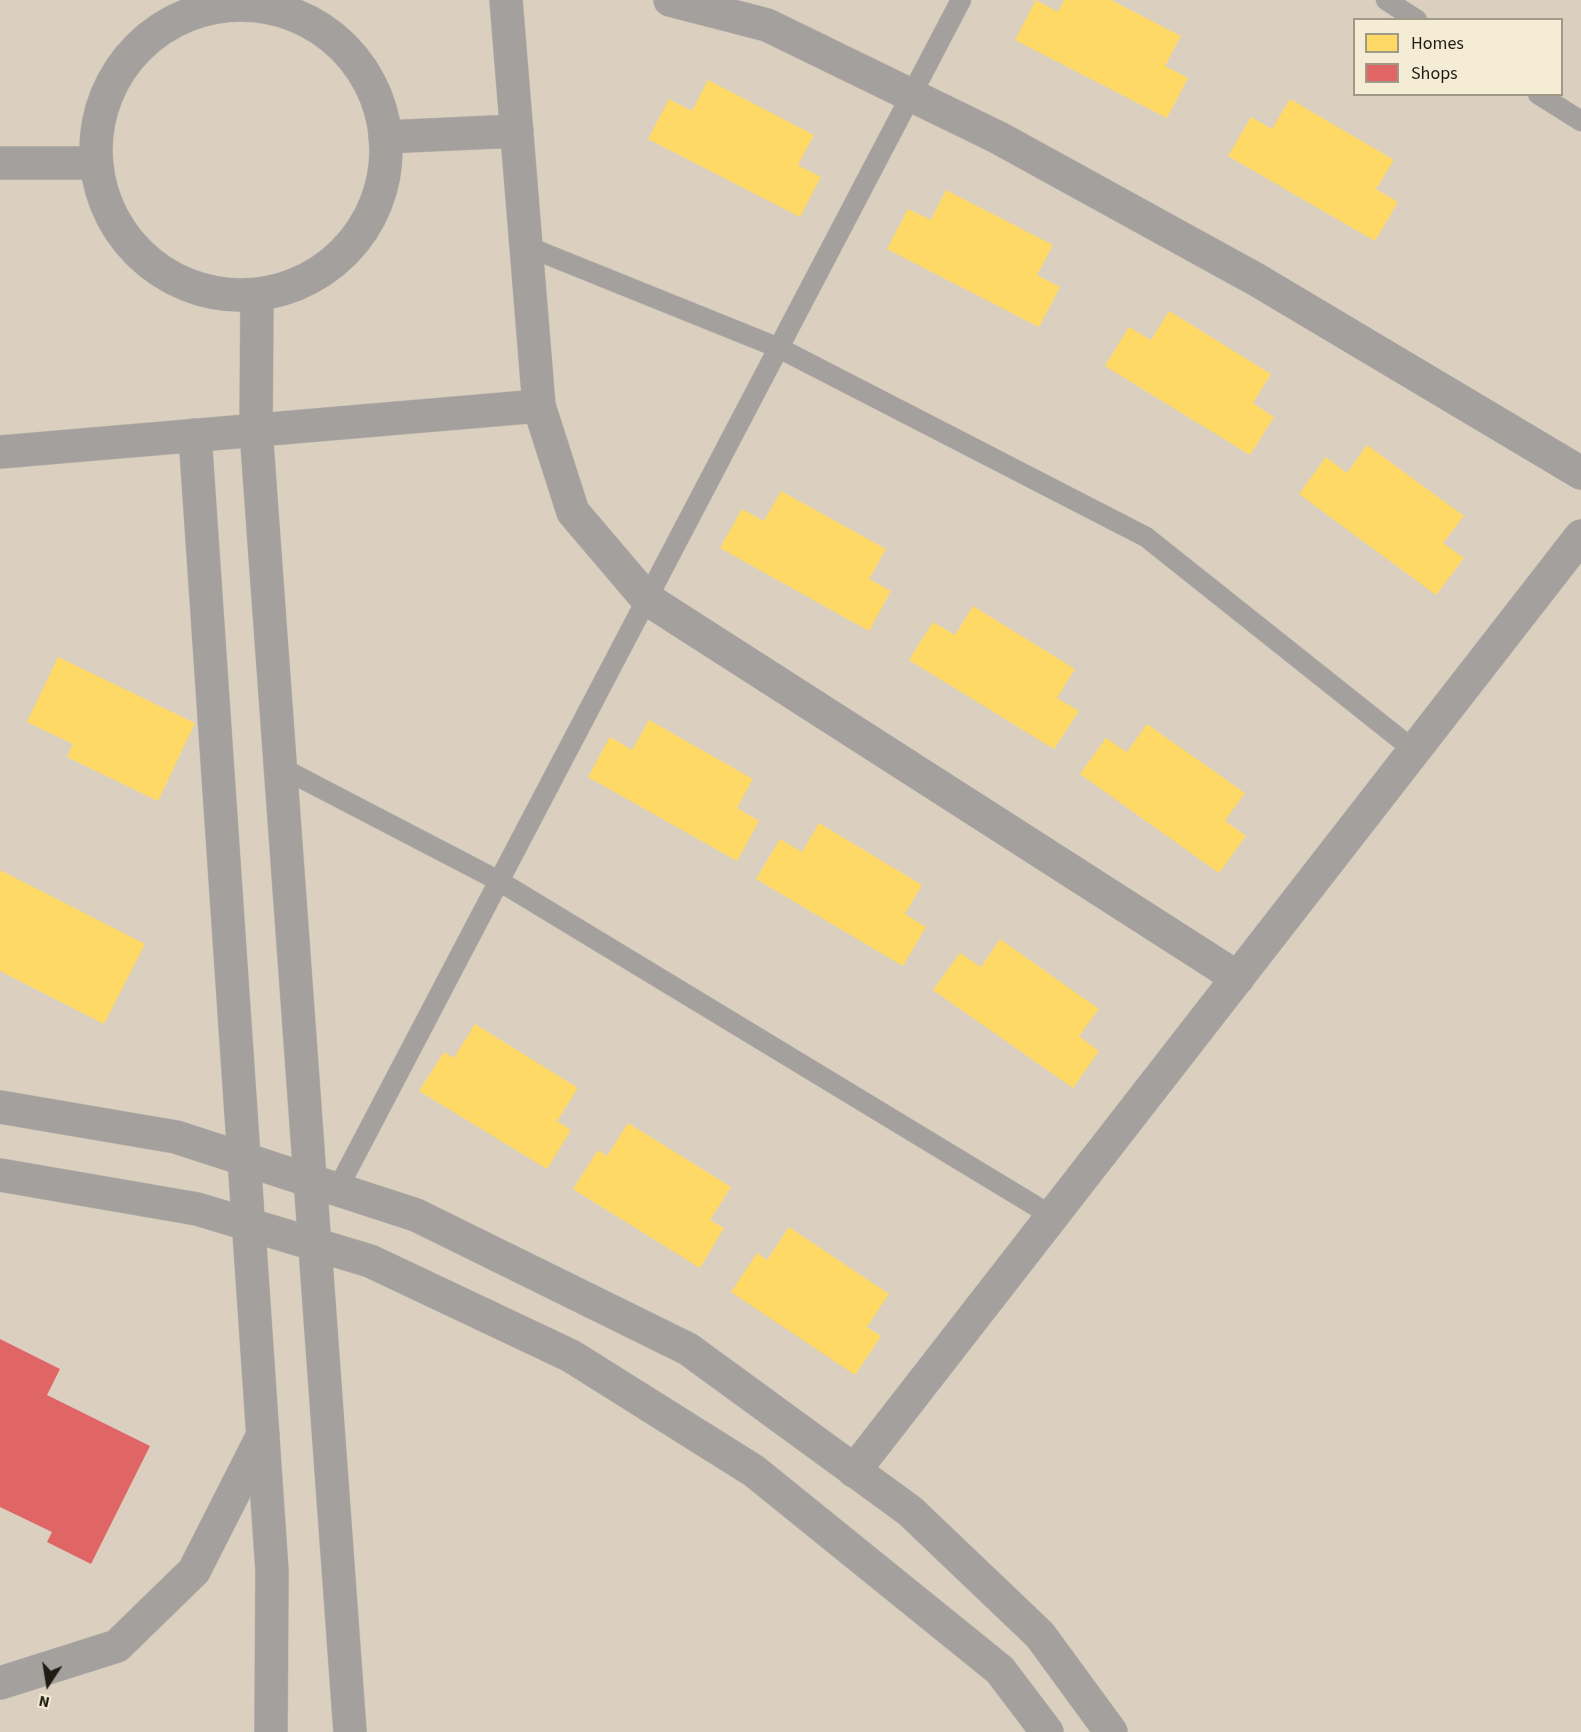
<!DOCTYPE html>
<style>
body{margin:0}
#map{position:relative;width:1581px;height:1732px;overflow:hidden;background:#e0dcce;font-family:"Source Sans 3",sans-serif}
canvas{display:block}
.legend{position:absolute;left:1353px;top:18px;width:210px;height:78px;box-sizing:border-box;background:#f4ecd4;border:2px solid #9f9987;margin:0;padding:8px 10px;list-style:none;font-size:18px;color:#201c14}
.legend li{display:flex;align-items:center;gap:12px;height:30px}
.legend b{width:30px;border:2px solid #9f9987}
.north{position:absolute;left:18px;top:1654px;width:60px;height:60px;-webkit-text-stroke:4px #f4ecd4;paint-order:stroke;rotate:192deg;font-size:16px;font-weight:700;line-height:24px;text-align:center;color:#201c14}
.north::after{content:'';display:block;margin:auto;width:21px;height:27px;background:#201c14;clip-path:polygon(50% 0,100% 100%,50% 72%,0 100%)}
</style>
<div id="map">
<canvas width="1581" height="1732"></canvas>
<ul class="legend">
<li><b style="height:16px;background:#ffd966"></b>Homes</li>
<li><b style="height:16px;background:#e06666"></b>Shops</li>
</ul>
<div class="north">N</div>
</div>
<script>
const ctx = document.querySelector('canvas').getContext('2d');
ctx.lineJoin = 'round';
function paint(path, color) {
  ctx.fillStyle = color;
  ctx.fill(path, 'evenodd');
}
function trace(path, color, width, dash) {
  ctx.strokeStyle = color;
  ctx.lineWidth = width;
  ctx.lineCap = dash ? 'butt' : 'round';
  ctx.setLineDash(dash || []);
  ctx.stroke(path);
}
paint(new Path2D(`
 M0 0H1581V1732H0ZM1354 20H1562V94H1354Z`), '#dbcfc0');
paint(new Path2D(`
 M1036 0 1058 12 1064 0H1111L1181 36 1165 66 1188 78 1167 118 1015 40Z
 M708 80 814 135 798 165 821 177 800 217 648 139 669 99 692 111Z
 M1290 99 1394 160 1376 189 1398 202 1375 241 1228 156 1251 117 1272 129Z
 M946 190 1053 245 1037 275 1060 287 1039 327 887 249 908 209 931 220Z
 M1169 311 1271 374 1253 403 1274 417 1250 455 1105 366 1129 327 1151 340Z
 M1367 445 1464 516 1443 543 1464 558 1436 595 1299 494 1326 457 1347 473Z
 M781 491 886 549 869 579 891 591 869 631 720 548 742 509 764 521Z
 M973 606 1075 669 1057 698 1079 711 1054 749 909 660 933 622 955 635Z
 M58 657 195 723 158 801 67 757 73 744 27 722Z
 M649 720 753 779 737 808 759 821 737 861 588 777 610 737 632 750Z
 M1147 724 1245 793 1225 821 1246 836 1219 873 1080 774 1106 738 1127 752Z
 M819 823 922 885 905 914 926 927 903 966 756 879 780 839 802 852Z
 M0 870 145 944 104 1024 0 971Z
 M1000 939 1099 1009 1079 1036 1099 1051 1073 1088 933 990 960 953 981 967Z
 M475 1024 578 1088 557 1121 571 1130 547 1169 419 1091 444 1052 454 1058Z
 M628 1123 731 1187 710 1220 724 1228 700 1268 573 1189 598 1150 607 1156Z
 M789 1227 889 1294 867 1327 881 1336 855 1375 731 1292 757 1253 767 1260Z`), '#ffd966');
paint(new Path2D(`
 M0 1339 60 1369 47 1395 150 1446 91 1564 47 1542 52 1532 0 1507Z`), '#e06666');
const service = new Path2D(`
 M1386 0 1417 20
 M1538 94 1581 121
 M526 246 779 348 1146 537 1415 751
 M280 767 499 881 1052 1216
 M337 1190 961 0`);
const minor = new Path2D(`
 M231 0V5
 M506 0 539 406 573 512 647 599 1238 978
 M670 0 767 25 999 138 1257 280 1581 473
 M385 137 517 131
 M0 163H96
 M854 1471 1581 536
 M0 1683 117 1646 194 1571 263 1435`);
const tertiary = new Path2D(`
 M96 150a145 145 0 1 1 290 0a145 145 0 1 1-290 0Z
 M257 296 256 430 350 1732
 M195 435 272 1571 271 1732
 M0 452 539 406
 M0 1107 176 1137 416 1215 688 1349 910 1511 1040 1635 1111 1732
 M0 1175 197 1209 370 1261 571 1356 754 1471 1000 1670 1047 1732`);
trace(service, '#bcb9ae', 21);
trace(minor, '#bcb9ae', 34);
trace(tertiary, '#bcb9ae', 34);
trace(service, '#a4a09e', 20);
trace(minor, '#a4a09e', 33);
trace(tertiary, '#a4a09e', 33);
</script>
